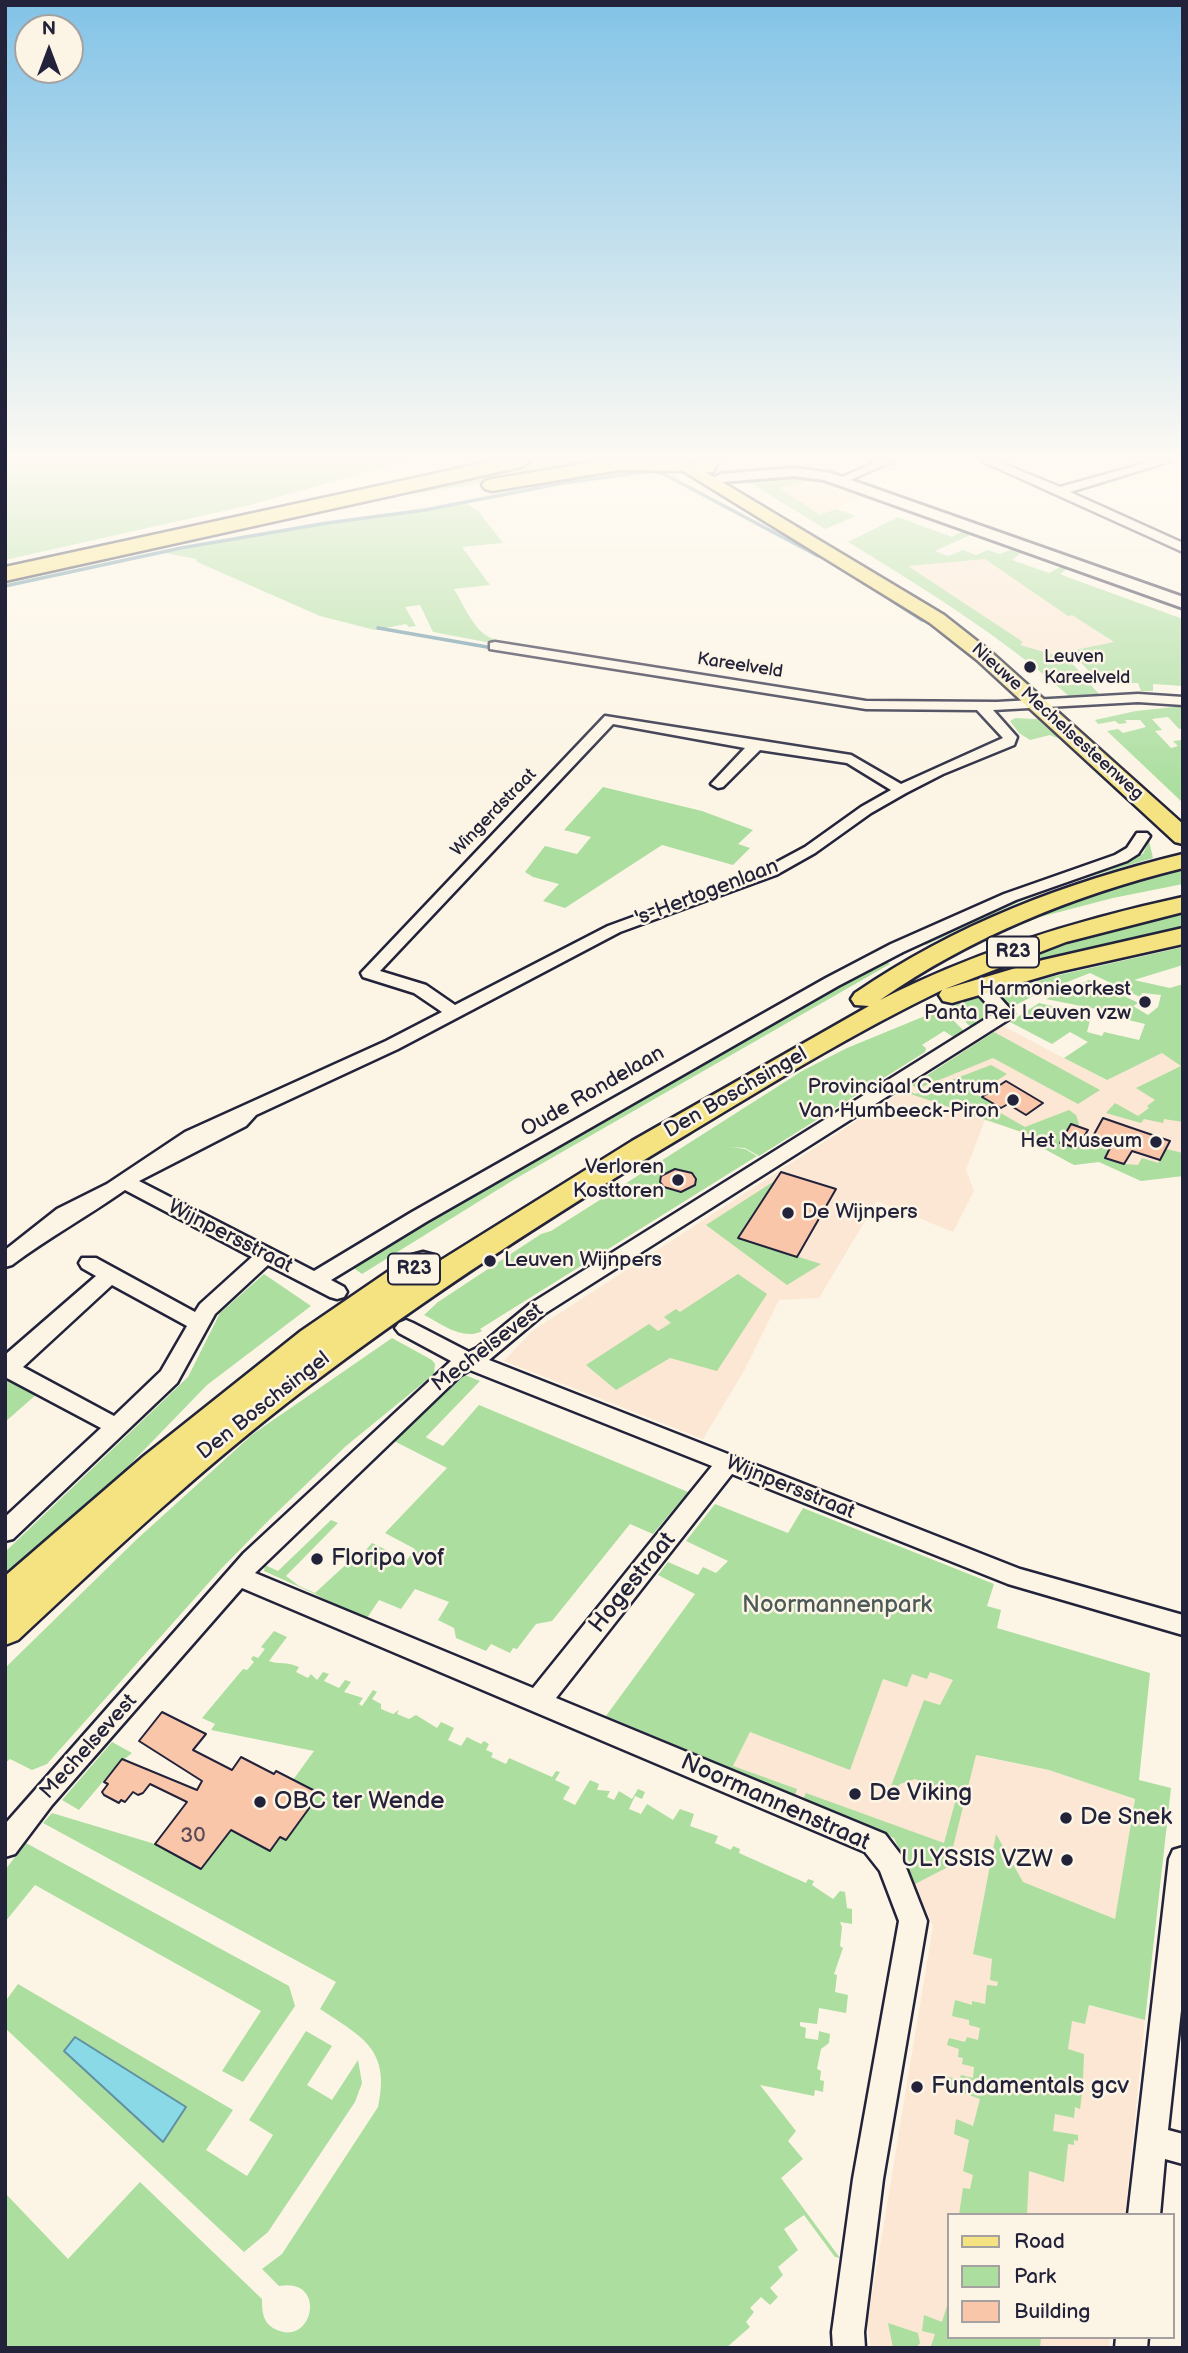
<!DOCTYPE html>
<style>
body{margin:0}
#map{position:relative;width:1188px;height:2353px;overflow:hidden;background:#fcf5e5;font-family:"Balsamiq Sans",sans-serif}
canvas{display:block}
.frame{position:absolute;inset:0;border:7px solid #22223b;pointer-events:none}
.legend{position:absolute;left:947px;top:2213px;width:228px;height:126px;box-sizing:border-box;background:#fcf5e5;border:2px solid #a5a1a1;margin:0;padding:9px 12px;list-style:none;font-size:21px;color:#22223b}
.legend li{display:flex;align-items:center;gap:14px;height:35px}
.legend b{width:35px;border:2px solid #a5a1a1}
.north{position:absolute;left:14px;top:14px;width:70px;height:70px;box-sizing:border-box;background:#fcf5e5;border:2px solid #a5a1a1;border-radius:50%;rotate:0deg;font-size:19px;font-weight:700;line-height:28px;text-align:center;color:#22223b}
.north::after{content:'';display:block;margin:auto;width:24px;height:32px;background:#22223b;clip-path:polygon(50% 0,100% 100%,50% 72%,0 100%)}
</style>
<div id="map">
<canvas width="1188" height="2353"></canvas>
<div class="frame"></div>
<ul class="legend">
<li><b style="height:9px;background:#f5e382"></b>Road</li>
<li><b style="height:19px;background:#abde9f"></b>Park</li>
<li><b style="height:19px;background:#f9c6aa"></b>Building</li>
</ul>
<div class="north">N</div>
</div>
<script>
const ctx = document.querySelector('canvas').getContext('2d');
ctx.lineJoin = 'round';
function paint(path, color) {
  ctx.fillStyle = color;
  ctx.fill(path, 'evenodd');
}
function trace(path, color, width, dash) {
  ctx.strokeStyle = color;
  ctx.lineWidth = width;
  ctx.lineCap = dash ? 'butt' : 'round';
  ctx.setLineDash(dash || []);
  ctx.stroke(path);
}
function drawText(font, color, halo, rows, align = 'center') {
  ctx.font = font + ' "Balsamiq Sans",sans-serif';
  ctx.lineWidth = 5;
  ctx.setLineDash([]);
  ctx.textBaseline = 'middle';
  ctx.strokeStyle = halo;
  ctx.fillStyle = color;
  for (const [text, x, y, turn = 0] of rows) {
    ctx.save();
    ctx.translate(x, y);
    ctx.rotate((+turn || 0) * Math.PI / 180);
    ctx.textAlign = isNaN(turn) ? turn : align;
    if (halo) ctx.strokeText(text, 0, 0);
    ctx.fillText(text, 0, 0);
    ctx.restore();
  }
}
paint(new Path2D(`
 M810 477 862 497 821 515 825 529 751 483 755 479Z
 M980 556 1072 615 1115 643 1026 658 906 576 882 563Z
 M1003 1026 1106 1080 1162 1053 1183 1058V1176L1141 1181 1099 1162 1074 1165 1039 1146 1042 1139 985 1120 966 1170 974 1191 953 1232 877 1201 819 1298 779 1300 744 1371 703 1439 504 1361 532 1331Z
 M957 1666 982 1757 1049 1770 1135 1799 1115 1919 1022 1882 996 1835 973 1954 993 1959 990 1980 1145 2020 1125 2215H948V2337H1110L1109 2348H871L867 2325 933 1926 894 1838 732 1768 776 1681 883 1679Z`), '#fbe7d3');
paint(new Path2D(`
 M7 461H406L250 505 5 560Z
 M547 461H631L363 501 507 472Z
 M800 475 814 479 780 488 820 515 836 509 856 516 825 529 751 483 760 478Z
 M467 504 479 512 503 543 462 547 490 585 454 589C464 605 475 634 494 639L491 643 433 632 420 605 405 607 416 626 409 627 406 624 375 630 320 616 197 562 196 559 165 553 295 529Z
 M898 517 952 537 961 532 970 535 935 551 948 556 963 550 976 555 988 550 1000 554 1010 550 1021 553 1012 560 1049 573 1060 567 1067 569 1060 574 1070 578 1183 619V686L1153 684V691H1141L1138 683H1122L1116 671 1096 672 1100 683 1070 651 1114 642 1072 615 1068 616 985 559 908 566 1023 642 1020 645 1051 654 1061 652 1082 674 1063 676 1069 685 1089 683 1099 694 1069 696C1001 636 925 589 848 542Z
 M1183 706V728L1179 729 1168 717 1152 719 1162 730 1155 731 1171 748 1178 746 1173 741 1183 740V803L1107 731 1118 729 1123 733 1146 727 1140 720H1125L1127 723 1119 724 1115 721 1098 724 1095 720 1136 711Z
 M1015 718 1037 719 1060 739 1050 735 1030 740 1019 733 1010 721Z
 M603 787 702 811 753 830 738 844 750 848 733 865 662 845 565 908 543 901 559 884 533 877 525 872 545 846 577 854 591 837 564 830Z
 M1149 841 1153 858 1065 884 1019 902 926 945 922 943 1015 899 1143 854Z
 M1183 867V884L1113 898 1040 917 942 956 1072 899Z
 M1183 897 1017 944 411 1281C504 1220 598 1161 694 1105 777 1055 861 1006 950 967 1025 935 1103 913 1183 897Z
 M1183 909V930L945 994 937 989 1036 948Z
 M1183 947V965L1134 980 1170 988 1183 984V1122L1164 1119 1163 1123 1144 1119 1141 1123 1106 1113 1115 1103 1138 1116 1149 1108 1147 1106 1155 1100 1136 1088 1181 1066 1162 1053 1107 1080 1064 1058 1088 1042 1070 1032 1052 1044 1010 1022 1039 1003 1083 1013 1090 1020 1087 1032 1102 1036 1104 1032 1139 1040 1145 1024 1120 1018 1121 1014 1046 999 1089 980 1139 1003 1133 1006 1148 1015 1158 1007 1161 995 1142 993V998L1090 973 1037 994 1008 1009 996 993 1055 976Z
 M883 960 890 964 515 1179 362 1274 352 1267 402 1233Z
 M981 997 995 1010V1014L972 1028 949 1007Z
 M942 1009 965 1032 955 1038 944 1031 922 1045 926 1048 925 1052 759 1156 745 1148 731 1147 745 1149 757 1156 480 1329 482 1331C463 1341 442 1324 424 1315L438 1302 541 1234 551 1231 802 1071 847 1048Z
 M994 1032 1100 1090 1078 1104 993 1058 917 1089 912 1085Z
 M991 1065 1007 1074 976 1094 1001 1108 997 1111 1025 1127 1069 1110 1076 1115 1079 1124 1061 1143 1077 1148 1085 1135 1112 1144 1105 1158 1124 1164 1138 1165 1142 1158 1158 1163 1166 1149 1183 1153V1176L1141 1181 1099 1162 1074 1165 1039 1146 1042 1139 902 1091 906 1089 915 1094Z
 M776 1180 739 1238 821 1264 787 1285 706 1225Z
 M264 1274 311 1306 207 1385 114 1481 5 1580V1552L188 1377 220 1313Z
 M738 1274 767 1294 717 1371 670 1358 616 1390 586 1365 649 1324 658 1331 671 1323 664 1317 676 1309 680 1312Z
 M392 1338 432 1360 435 1364 434 1374 346 1446 271 1518 221 1569 47 1764 32 1770 10 1759 5 1763V1668L136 1540 253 1434Z
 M465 1375 480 1381 426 1437 427 1438 443 1446 479 1405 688 1492 653 1534 630 1524 552 1621 536 1624 517 1649 513 1648 510 1653 491 1644 486 1651 456 1638 454 1628 438 1620 449 1602 415 1589 401 1609 379 1600 365 1621 315 1594 264 1571 265 1565 278 1571 331 1520 338 1523 286 1576 299 1586 315 1593 352 1559 356 1561 372 1543 407 1560 415 1549 385 1533 447 1468 394 1441Z
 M5 1377 37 1394 5 1422Z
 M715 1504 788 1533 803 1508 994 1584 987 1606 1001 1610 997 1628 1150 1673 1139 1780 1171 1788 1145 2020 1089 2005 1085 2024 1072 2021 1068 2049 1084 2054 1083 2081 1069 2077V2082L1083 2086 1080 2109 1075 2107 1074 2118 1055 2114 1053 2131 1078 2135V2141L1074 2140V2145L1068 2144 1064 2182 1029 2171 1027 2215H959L963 2188 970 2189 973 2175 963 2171 969 2140 954 2134 956 2119 973 2126 980 2099 941 2085 943 2075 959 2080 961 2075 973 2078 974 2067 962 2064 963 2058 958 2057 959 2049 947 2045 949 2038 965 2042 967 2037 978 2040 980 2028 969 2025V2020L952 2016 955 2000 972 2005V2001L985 2004 987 1985 997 1986 998 1982 990 1980 992 1959 973 1954 996 1834 1023 1882 1115 1919 1135 1799 1049 1770 976 1755 948 1867 915 1884 894 1838 803 1799 806 1793 944 1843 957 1795 915 1779 900 1784 897 1788 891 1786 924 1700 940 1705 953 1680 930 1672 927 1679 912 1674 907 1687 883 1679 850 1770 750 1732 733 1766 797 1789 795 1795 606 1716 695 1594 658 1575 668 1562 698 1575 703 1567 716 1573 728 1561 686 1541Z
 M274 1631 287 1637 269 1661C280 1665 285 1661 299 1667L296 1672 308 1678 311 1674 317 1680 323 1672 329 1674 324 1681 339 1688 345 1680 351 1682 344 1692 363 1698 359 1704 362 1706 373 1690 377 1692 372 1699 381 1704V1709L393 1714 399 1710 397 1714 409 1719 416 1715 437 1728 441 1722 454 1728 448 1740 461 1746 467 1737 481 1744 484 1741 489 1744 486 1750 493 1753 491 1757 506 1764 509 1758 552 1777 556 1771 560 1772 555 1780 570 1787 563 1799 575 1805 590 1780 599 1784 597 1790 610 1791 607 1797 614 1800 619 1791 632 1799 638 1789 645 1792 642 1799 635 1796 629 1809 641 1814 647 1804 673 1820 680 1809 694 1814 690 1826 718 1836 715 1843 731 1850 733 1846 740 1849 739 1853 806 1883 808 1879 814 1881 812 1885 833 1899 840 1891 845 1892 847 1908 852 1909V1924L840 1922 842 1927 840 1946 843 1948 834 1974 837 1975 835 1992 848 1995 846 2013 819 2008 817 2024 800 2022V2026L806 2028 805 2038 818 2040 819 2031 830 2034 829 2043 821 2049 817 2069 821 2071 820 2080 824 2081 823 2092 815 2090 814 2096 760 2085 796 2131 788 2141 803 2159 781 2178 840 2258 835 2257 804 2215 784 2229 798 2250 778 2267 783 2275 770 2288 778 2297 770 2305 761 2297 750 2308 754 2312 746 2322 750 2327 726 2348H5V2193L68 2259 140 2182 262 2299C262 2313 263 2324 277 2330 314 2346 327 2277 279 2286L262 2269 282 2254 378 2107C391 2049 362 2037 320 2009L336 1982 43 1823 52 1813 155 1844 201 1869 231 1830 270 1851 280 1837 286 1840 310 1808 305 1804 314 1790 293 1780 314 1751 211 1730 215 1724 202 1718 243 1669 247 1670 254 1662 251 1659 253 1656 258 1658 265 1649 261 1647Z
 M112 1742 132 1753 117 1765 115 1774 111 1772 79 1810 62 1800Z
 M26 1843 289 1986 295 2006 243 2082 222 2071 261 2011 35 1885 5 1922V1870Z
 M18 1984 233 2110 206 2150 247 2176 273 2135 249 2120 306 2031 332 2046 307 2085 332 2100 358 2060 362 2083 355 2102 268 2232 244 2252 5 2028V2002Z
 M947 2306 948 2337H1041L1040 2348H934L931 2346 935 2334 922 2331 924 2315 942 2322Z
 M888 2323 918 2333 920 2343 916 2348H893Z`), '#abde9f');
const water = new Path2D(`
 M75 2037 186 2107 163 2142 64 2051Z`);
paint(water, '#8ad9e6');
trace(water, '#6090a2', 2);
trace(new Path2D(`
 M5 586 181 548 327 523 425 510 563 483 651 471 664 474 818 556
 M891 600 922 620
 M378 628 487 647`), '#6090a2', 3.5);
const building = new Path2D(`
 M1006 1081 1043 1103 1026 1115 1008 1104 1001 1108 982 1097Z
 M1103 1118 1129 1127 1170 1141 1160 1160 1132 1151 1124 1164 1105 1158 1112 1144 1092 1138Z
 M1071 1124 1088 1130 1077 1148 1060 1143Z
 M675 1169 692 1173 696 1179 695 1185 681 1192 664 1187 660 1182 661 1176Z
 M781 1172 836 1189 797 1257 738 1238Z
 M162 1712 206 1734 193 1750 232 1770 241 1757 274 1774 276 1771 315 1791 305 1804 310 1807 286 1840 280 1837 270 1851 231 1830 201 1869 155 1844 187 1802 150 1784 143 1793 138 1795 133 1792 125 1802 121 1800 119 1803 104 1795 102 1792 108 1784 104 1782 122 1759 197 1790 202 1781 139 1741Z`);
paint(building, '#f9c6aa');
trace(building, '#22223b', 2);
const minor = new Path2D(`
 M878 461H893L843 483 833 481Z
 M982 461H997L1060 487 1153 461H1171L1070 492 1183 543V552Z
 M495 642 866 701 997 702 1138 694 1183 697V705L1138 702 993 710 1017 737 1014 745 943 774 906 793 871 813 815 853 776 875 620 932 398 1049 256 1115 246 1126 139 1181 314 1271 412 1212 826 978 891 944 1004 894 1115 855 1127 848 1137 833H1147L1150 836 1138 854 1127 861 1016 900 903 952 838 986 426 1222 331 1280 344 1287 347 1292 344 1297 337 1299 330 1297 268 1265 215 1314 177 1383 13 1539 5 1541V1517L101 1428 5 1377 6 1354 96 1276 82 1268 79 1263 82 1258H96L195 1312 200 1304 252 1257 125 1190C88 1216 48 1238 12 1265L5 1267V1250L57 1209 107 1184 185 1132 386 1041 442 1012 414 993 363 977 361 973 605 716 851 755 901 784 1003 738 977 710 866 709 490 649V643ZM613 724 745 748 711 784 718 788 723 787 760 750 847 763 891 790 861 807 805 847 764 869 608 926 455 1005 426 985 380 971ZM112 1285 187 1326 161 1371 114 1416 23 1367Z
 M980 981 986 982 1011 1010 1014 1014 1011 1018 544 1314 489 1360 1020 1569 1183 1615V1635L1008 1584 732 1474 556 1698 885 1834 901 1855 927 1921 883 2179 864 2332 865 2348H833L832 2332 853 2179 899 1921 880 1871 865 1852 242 1588 52 1805 15 1854 5 1857V1824L244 1553 451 1361 399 1333 395 1328 399 1323 406 1320 413 1323 469 1352 477 1348 530 1304 995 1013 971 986ZM470 1370 712 1466 533 1688 255 1573 461 1375Z
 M1183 1847V1992L1168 2130 1183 2134V2164L1165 2159 1160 2215H1128L1169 1859 1173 1850Z
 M1116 2337H1148L1147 2348H1115Z`);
const tertiary = new Path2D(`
 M794 468 831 473 1183 597V608L824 480 794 476 721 482 714 478 721 474Z`);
const primary = new Path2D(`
 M667 461H687L944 615 991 652 1183 824V844L1175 842 977 660 930 623Z
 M1183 854V868C1074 895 972 936 880 1000 976 951 1077 920 1183 897V912L1066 942 945 989 1043 960 1183 928V944L1058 972 952 1003 943 1001 939 995 942 990C855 1032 772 1083 689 1133 557 1212 428 1295 305 1389 204 1466 111 1553 18 1640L5 1645V1576L144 1456 301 1331 412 1255 423 1252 434 1255 438 1262 632 1141 869 1006 855 1005 851 999 855 993C956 924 1064 883 1183 854Z`);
const motorway = new Path2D(`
 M493 461H531L521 467 5 581V567Z
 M602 461H688L691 465 688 469 681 471 620 470 492 491 485 489 482 485 485 481 492 479Z
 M699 461H719L713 472H699L696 468Z`);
trace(minor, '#22223b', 5);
trace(tertiary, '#22223b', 6);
trace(primary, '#22223b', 5);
trace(motorway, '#22223b', 5);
paint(minor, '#fcf5e5');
paint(tertiary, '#fcf5e5');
paint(primary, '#f5e382');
paint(motorway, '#f5e382');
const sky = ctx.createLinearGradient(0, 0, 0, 791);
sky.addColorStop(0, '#82c3e7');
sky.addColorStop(0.58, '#fefaf3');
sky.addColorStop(1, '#fefaf300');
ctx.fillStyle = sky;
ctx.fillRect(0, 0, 1188, 791);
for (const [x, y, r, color] of [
 [1030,667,7,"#22223b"],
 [1145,1002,7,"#22223b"],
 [1013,1100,7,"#22223b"],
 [1156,1142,7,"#22223b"],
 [678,1180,7,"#22223b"],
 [788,1213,7,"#22223b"],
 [490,1261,7,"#22223b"],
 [317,1559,7,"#22223b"],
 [855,1794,7,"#22223b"],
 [260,1802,7,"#22223b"],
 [1066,1818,7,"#22223b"],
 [1067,1860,7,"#22223b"],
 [917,2087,7,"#22223b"]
]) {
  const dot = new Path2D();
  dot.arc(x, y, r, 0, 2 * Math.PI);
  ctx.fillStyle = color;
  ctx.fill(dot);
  trace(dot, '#fcf5e5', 2.5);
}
drawText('18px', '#22223b', '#fcf5e5', [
 ["Leuven",1044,657],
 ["Kareelveld",1044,678]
], 'left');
drawText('18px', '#22223b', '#fcf5e5', [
 ["Kareelveld",740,666,9],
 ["Nieuwe Mechelsesteenweg",1057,722,42],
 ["Wingerdstraat",494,813,-46]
]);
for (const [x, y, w] of [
 [1013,952,52],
 [414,1269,52]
]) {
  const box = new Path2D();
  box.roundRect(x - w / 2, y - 15.5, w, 31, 5);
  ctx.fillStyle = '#fcf5e5';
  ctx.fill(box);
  trace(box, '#22223b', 2);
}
drawText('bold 19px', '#22223b', null, [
 ["R23",1013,952],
 ["R23",414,1269]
]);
drawText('21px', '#22223b', '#fcf5e5', [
 ["'s-Hertogenlaan",707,893,-21],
 ["Oude Rondelaan",593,1092,-30],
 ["Den Boschsingel",736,1093,-30],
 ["Wijnpersstraat",230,1237,27],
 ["Mechelsevest",488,1348,-37],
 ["Den Boschsingel",264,1406,-38],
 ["Wijnpersstraat",790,1488,22],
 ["Mechelsevest",89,1747,-48]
]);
drawText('21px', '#22223b', '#fcf5e5', [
 ["Harmonieorkest",1131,990],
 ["Panta Rei Leuven vzw",1131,1014],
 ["Provinciaal Centrum",999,1088],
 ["Van Humbeeck-Piron",999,1112],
 ["Het Museum",1142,1142],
 ["Verloren",664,1168],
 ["Kosttoren",664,1192],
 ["De Wijnpers",802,1213,"left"],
 ["Leuven Wijnpers",504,1261,"left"]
], 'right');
drawText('21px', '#584b57', null, [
 ["30",193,1837]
]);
drawText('24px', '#22223b', '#fcf5e5', [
 ["Floripa vof",331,1559],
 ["De Viking",869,1794],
 ["OBC ter Wende",274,1802],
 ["De Snek",1080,1818],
 ["ULYSSIS VZW",1053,1860,"right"],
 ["Fundamentals gcv",931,2087]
], 'left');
drawText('24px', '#22223b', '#fcf5e5', [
 ["Hogestraat",633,1583,-51],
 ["Noormannenstraat",775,1803,24]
]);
drawText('24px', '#4b5a59', '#fcf5e5', [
 ["Noormannenpark",837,1606]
]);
</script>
